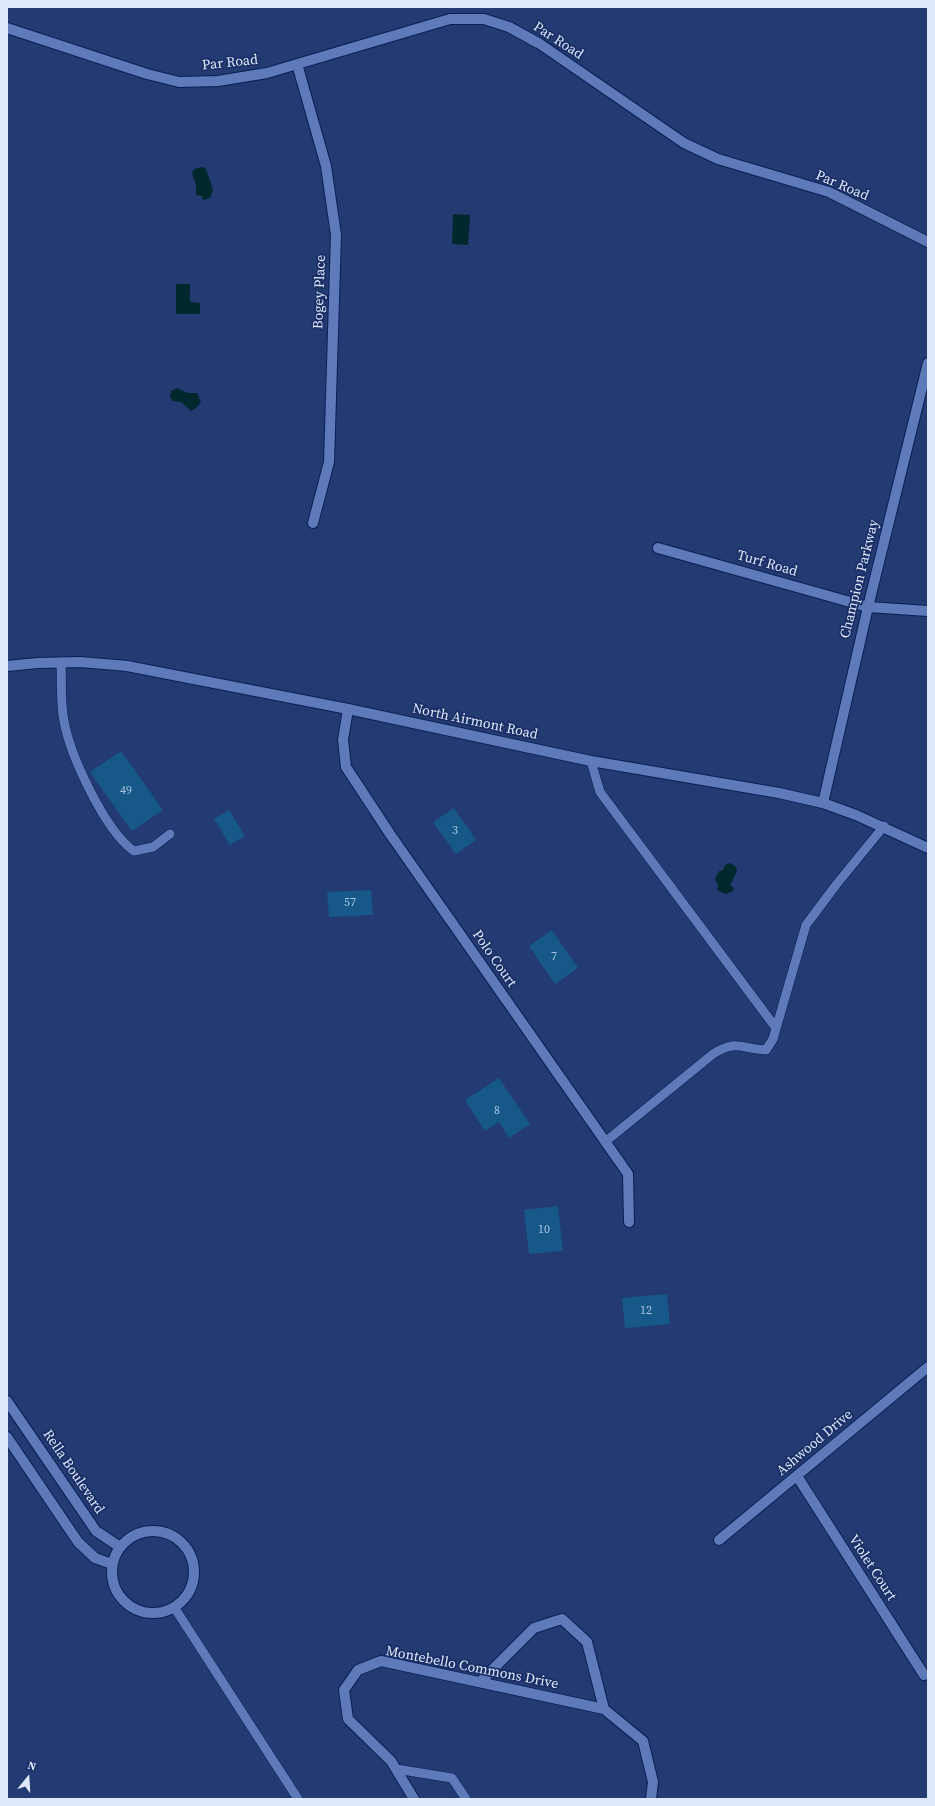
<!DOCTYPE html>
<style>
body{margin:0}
#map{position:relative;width:935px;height:1806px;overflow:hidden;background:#233a72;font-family:"Source Serif 4",serif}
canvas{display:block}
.frame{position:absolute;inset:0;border:8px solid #dfe9fe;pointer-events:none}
.north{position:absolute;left:8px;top:1758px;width:40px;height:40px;-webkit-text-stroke:3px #192f66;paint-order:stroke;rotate:18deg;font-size:11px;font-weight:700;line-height:16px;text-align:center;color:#dfe9fe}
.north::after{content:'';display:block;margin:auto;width:14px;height:18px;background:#dfe9fe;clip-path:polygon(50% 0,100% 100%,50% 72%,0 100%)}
</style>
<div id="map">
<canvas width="935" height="1806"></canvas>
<div class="frame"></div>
<div class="north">N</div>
</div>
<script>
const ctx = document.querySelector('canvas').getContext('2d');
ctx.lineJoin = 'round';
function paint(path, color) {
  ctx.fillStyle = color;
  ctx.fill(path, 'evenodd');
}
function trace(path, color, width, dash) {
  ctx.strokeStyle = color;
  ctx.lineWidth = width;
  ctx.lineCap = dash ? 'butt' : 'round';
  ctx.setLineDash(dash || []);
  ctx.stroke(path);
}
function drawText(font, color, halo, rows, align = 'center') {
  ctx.font = font + ' "Source Serif 4",serif';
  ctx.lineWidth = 3.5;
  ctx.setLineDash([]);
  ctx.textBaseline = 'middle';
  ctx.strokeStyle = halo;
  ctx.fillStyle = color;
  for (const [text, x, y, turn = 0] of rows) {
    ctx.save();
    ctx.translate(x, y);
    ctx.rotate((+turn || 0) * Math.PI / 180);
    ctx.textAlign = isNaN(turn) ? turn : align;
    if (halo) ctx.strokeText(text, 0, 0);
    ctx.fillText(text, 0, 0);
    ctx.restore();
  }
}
paint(new Path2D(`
 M203 167 206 169 213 190 210 198 203 200 202 196 196 195C196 192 196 188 196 185 194 175 186 169 203 167Z
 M453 214 470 215 468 245 452 244Z
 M176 284H190V302L200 303V314H176Z
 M177 388 188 393H197L201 402 196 408 191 411 181 402 173 401 170 397 171 391Z
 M730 863 736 867 737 871 730 885 734 888 732 892 725 894 717 890 718 885 715 879 719 871H722L726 864Z`), '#01282c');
paint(new Path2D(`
 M121 751 163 810 132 831 90 772Z
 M454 808 476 840 456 854 433 822Z
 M229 810 245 836 230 845 214 819Z
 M371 890 373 915 329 917 327 892Z
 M552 930 578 968 555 984 529 946Z
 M499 1078 530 1124 509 1138 499 1122 485 1131 465 1100Z
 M558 1206 563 1251 529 1254 524 1210Z
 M667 1294 670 1324 625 1328 622 1298Z`), '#165988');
const service = new Path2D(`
 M61 662C62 681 60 702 64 721 70 755 105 831 134 851L153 847 170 834
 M591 761 600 792 776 1028
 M605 1142 713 1054C737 1039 741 1049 766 1050L773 1039 806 925 836 885 884 826
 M174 1607 298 1799
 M396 1769 452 1778 466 1799`);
const minor = new Path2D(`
 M7 28 147 74 179 82 218 81 267 73 450 19H484L509 27 540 44 684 143 718 159 829 192 928 242
 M297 64 326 166 336 235 329 462 313 523
 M658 548 868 607 928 611
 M348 709 343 740 346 767 390 834 628 1174 629 1222
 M823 803 868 607 928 363
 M7 1401 96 1531 120 1547
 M7 1437 78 1542 95 1558 112 1564
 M797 1476 924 1675
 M112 1572a41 41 0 1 1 82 0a41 41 0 1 1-82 0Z
 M719 1540 928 1367
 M480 1682 534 1628 562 1619 587 1642 604 1709
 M414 1799 391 1761 348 1719 344 1690 358 1670 381 1661 604 1709 643 1741 653 1782 651 1799`);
const tertiary = new Path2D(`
 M7 666 38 663 81 662 127 666 348 709 591 761 779 793 823 803 856 815 928 848`);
trace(service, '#0b1f54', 10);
trace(minor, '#0b1f54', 12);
trace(tertiary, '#0b1f54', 12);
trace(service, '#5e7ab8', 9);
trace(minor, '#5e7ab8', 10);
trace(tertiary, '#5e7ab8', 10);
drawText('12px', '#adc5e0', null, [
 ["49",126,791],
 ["3",455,831],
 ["57",350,903],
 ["7",554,957],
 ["8",497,1111],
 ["10",544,1230],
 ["12",646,1311]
]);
drawText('14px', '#dfe9fe', '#192f66', [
 ["Par Road",558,41,33],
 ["Par Road",230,63,-6],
 ["Par Road",842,186,23],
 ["Bogey Place",320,292,-88],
 ["Turf Road",767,564,16],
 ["Champion Parkway",860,579,-76],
 ["North Airmont Road",475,722,12],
 ["Polo Court",494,959,55],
 ["Ashwood Drive",815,1443,-40],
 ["Rella Boulevard",73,1472,56],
 ["Violet Court",872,1568,57],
 ["Montebello Commons Drive",472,1668,11]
]);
</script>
